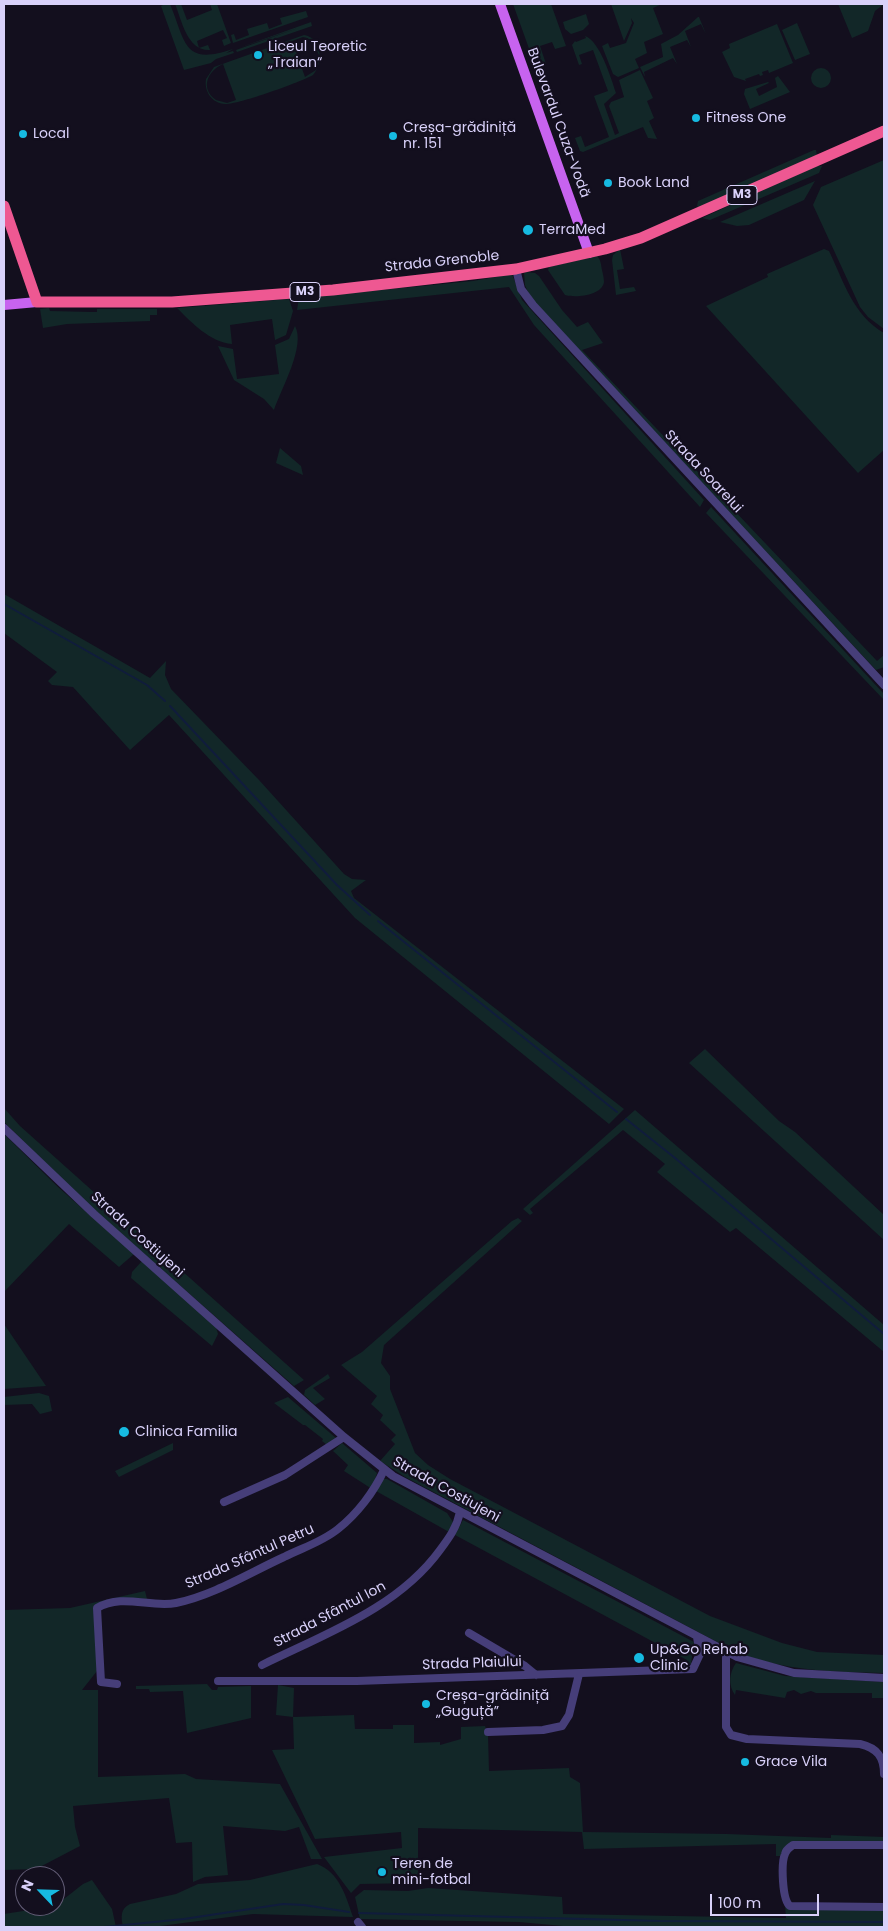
<!DOCTYPE html>
<meta charset="utf-8">
<style>
body{margin:0}
#map{position:relative;width:888px;height:1931px;overflow:hidden;background:#130f1e;font-family:Poppins,sans-serif}
canvas{display:block}
.frame{position:absolute;inset:0;border:5px solid #d9d1fa;pointer-events:none}
.north{position:absolute;left:15px;top:1866px;width:50px;height:50px;box-sizing:border-box;background:#130f1e;border:1px solid #625d76;border-radius:50%;rotate:294deg;font-size:14px;font-weight:700;line-height:20px;text-align:center;color:#d9d1fa}
.north::after{content:'';display:block;margin:auto;width:18px;height:22px;background:#16bae1;clip-path:polygon(50% 0,100% 100%,50% 72%,0 100%)}
.scale{position:absolute;left:710px;top:1894px;width:109px;height:22px;box-sizing:border-box;border:2px solid #d9d1fa;border-top:0;padding-left:6px;font-size:15px;line-height:18px;white-space:nowrap;color:#d9d1fa;-webkit-text-stroke:4px #130f1e;paint-order:stroke}
</style>
<div id="map">
<canvas width="888" height="1931"></canvas>
<div class="frame"></div>
<div class="north">N</div>
<div class="scale">100 m</div>
</div>
<script>
const ctx = document.querySelector('canvas').getContext('2d');
ctx.lineJoin = 'round';
function paint(path, color) {
  ctx.fillStyle = color;
  ctx.fill(path, 'evenodd');
}
function trace(path, color, width, dash) {
  ctx.strokeStyle = color;
  ctx.lineWidth = width;
  ctx.lineCap = dash ? 'butt' : 'round';
  ctx.setLineDash(dash || []);
  ctx.stroke(path);
}
function drawText(font, color, halo, rows, align = 'center') {
  ctx.font = font + ' Poppins,sans-serif';
  ctx.lineWidth = 4.5;
  ctx.setLineDash([]);
  ctx.textBaseline = 'middle';
  ctx.strokeStyle = halo;
  ctx.fillStyle = color;
  for (const [text, x, y, turn = 0] of rows) {
    ctx.save();
    ctx.translate(x, y);
    ctx.rotate((+turn || 0) * Math.PI / 180);
    ctx.textAlign = isNaN(turn) ? turn : align;
    if (halo) ctx.strokeText(text, 0, 0);
    ctx.fillText(text, 0, 0);
    ctx.restore();
  }
}
paint(new Path2D(`
 M165 4H170C186 43 183 66 233 49L226 53 233 51 234 53 216 59 211 63 184 70 161 6Z
 M175 4H181L187 20 212 10 210 4H217L231 43 224 46 222 40 227 38 223 30 197 41 199 48 208 45 210 50C187 51 182 21 175 4Z
 M513 4H551L566 46 555 49 552 42 540 46 546 64 536 68Z
 M611 4H662L653 8 663 34 644 42 647 53 635 59 639 68 618 77 613 74 602 46 608 43 610 48 626 43 634 23 631 18 632 23 624 41Z
 M838 4H884L875 11 868 31 852 38Z
 M306 11 308 17 233 43 231 35 234 34 236 40 249 35 247 29 267 23 269 29 282 24 280 18Z
 M586 14 589 24 583 30 571 34 565 29 563 22Z
 M698 17H699L706 34 701 24 685 31 691 47 687 40 670 47 677 64 673 58 644 72 645 77 640 67 663 57 661 44 678 35Z
 M311 22 312 26 237 52 236 50 298 28 236 49Z
 M797 23 810 54 795 60 782 30Z
 M777 24 793 63 769 73 768 70 762 72 763 75 760 76 759 74 745 79 746 81 734 77 722 52 730 48 729 44Z
 M304 35C323 38 323 64 313 75 301 82 237 105 225 104 212 103 204 92 206 79L214 67ZM303 37 312 40 319 55 316 70 305 77 292 41ZM223 64 236 100 227 103 216 100C200 89 207 71 223 64Z
 M585 36C600 41 611 78 616 93L604 104 615 135 619 133 609 106 611 102 624 97 619 80 640 70 653 98 647 101 654 118 649 121 657 139 648 138 643 127 583 152 580 151 575 138 581 136 585 147 609 137 594 96 608 91 593 50 579 55 582 64 579 65 572 45 575 41 576 42 586 38Z
 M811 78a10 10 0 1 1 20 0a10 10 0 1 1-20 0Z
 M778 76 790 92 750 109 744 94 745 89 768 82 769 83 756 89 759 96 777 87 775 78Z
 M814 150H816L817 156 699 208 697 206 698 201Z
 M884 160V329L868 317 860 307 813 205 821 187Z
 M816 166H822L819 173 710 220 702 218Z
 M815 181 804 200 749 225 737 226 720 222Z
 M620 249 624 269 617 270 620 289 634 287 636 291 616 295 612 260 613 255Z
 M824 249 829 251C844 282 853 315 884 333V450L858 473 706 306 768 277 767 274Z
 M597 256C601 260 601 265 602 270 603 274 604 279 604 282 602 296 575 298 565 295L548 270 549 267Z
 M527 272 535 273 539 276 562 310 577 327 588 322 603 343 582 350 877 661 884 655V667L876 670 530 297 525 285 524 273Z
 M512 274 522 300 704 500 700 507 534 325 509 287 297 310 299 298 473 281Z
 M289 299 293 311 286 335 275 340 272 319 230 325 232 344C210 342 192 323 177 308Z
 M49 308 50 311 91 312H97V309H157V315H150V321L67 324 43 328 40 309Z
 M295 326C306 346 281 389 274 410L264 399 234 380 218 346 233 349 237 379 279 374 275 345 289 339Z
 M280 448 301 466 303 475 276 463Z
 M711 507 884 694V700L706 513Z
 M4 594 150 678 166 661 165 675 171 689 259 780 344 874 352 879 366 880 351 891 354 898 624 1109 609 1124 355 918 169 715 130 750 73 687 52 685 48 681 57 672 4 633Z
 M705 1049 779 1121 795 1132 884 1215V1240L689 1063Z
 M4 1108 20 1126 304 1380 294 1386 81 1198 4 1122Z
 M635 1110 884 1325V1352L736 1228 730 1232 657 1172 665 1164 623 1130 530 1209 533 1213 530 1215 523 1209Z
 M4 1134 58 1187 134 1254 119 1267 69 1224 4 1292Z
 M518 1218 522 1221 384 1345 381 1363 390 1376V1389L415 1453 428 1465 450 1479 710 1616 782 1643 817 1652 884 1655V1673C833 1672 784 1671 736 1652L405 1477 380 1461 395 1444 391 1440 396 1435 380 1420 383 1415 371 1404 377 1396 341 1365 362 1352 512 1221Z
 M142 1261 216 1327 218 1334 212 1346 131 1278 132 1272Z
 M4 1324 46 1386 4 1389Z
 M328 1374 330 1378 313 1388 325 1399 315 1405 304 1395 305 1390Z
 M39 1393 49 1396 52 1411 40 1414 32 1404 4 1405V1397Z
 M288 1397 336 1438 327 1445 322 1441 323 1439 305 1425H303L274 1403Z
 M173 1443V1450L119 1477 115 1471Z
 M342 1443 377 1473 372 1489 344 1471 348 1465 333 1451Z
 M383 1479H387L447 1513 453 1522 449 1532 376 1491Z
 M463 1520 694 1642 691 1664 682 1665 687 1660 455 1535Z
 M145 1591 147 1599 132 1598 95 1605 97 1671 82 1690H98V1777L185 1774 196 1779 280 1784 322 1859H311L299 1827 285 1831 223 1826 228 1875 205 1877 193 1882 192 1842 176 1843 169 1798 73 1806 75 1827 80 1846 36 1869 4 1870V1610L70 1608Z
 M736 1663 785 1676 884 1682V1698H872V1693H816L811 1691 801 1694 794 1690 787 1692 785 1698 736 1690 735 1695C728 1685 729 1673 736 1663Z
 M207 1684 212 1690H217L218 1687 251 1686V1718L187 1733 183 1691 150 1692 149 1689H136V1686Z
 M278 1685 294 1688 293 1717 354 1715 355 1729H393V1725H414V1743L440 1742V1745L461 1739V1727L485 1726 488 1735 489 1771 569 1768 570 1777 580 1783 583 1832 727 1834 831 1838V1835L884 1837V1842L785 1848 780 1856H776V1844L584 1849 582 1832 418 1828V1883L360 1884 351 1893 324 1857 402 1848 401 1832 315 1839 272 1750 294 1749 293 1717 276 1715Z
 M317 1864C339 1872 346 1896 353 1917L253 1914 152 1927H123C121 1917 120 1909 130 1904L176 1894 198 1884 250 1880Z
 M92 1880 112 1909 116 1927H4V1914L55 1906 83 1884Z
 M428 1888 562 1897 563 1914 786 1918 785 1905 884 1910V1927L563 1926 519 1922 360 1919 355 1897 364 1890 408 1891Z`), '#122728');
trace(new Path2D(`
 M4 604 147 685 165 701
 M170 706 337 885 370 915
 M378 921 617 1112
 M626 1119 675 1158 884 1334
 M359 1913 660 1921 884 1922
 M104 1927 184 1919 283 1904 304 1905 349 1912`), '#101c3c', 2);
trace(new Path2D(`
 M516 269 521 289 533 305 884 685
 M4 1128 94 1214 344 1437 393 1476 737 1657 794 1673 884 1678
 M224 1502 285 1475 344 1437
 M469 1633 525 1666 536 1675
 M726 1652V1727L731 1735 747 1739 860 1744C877 1748 884 1757 884 1774
 M262 1665C325 1634 398 1608 440 1550 449 1538 457 1527 460 1512
 M218 1681H357L693 1669 700 1654 697 1637
 M117 1684 101 1682 97 1608C122 1593 150 1608 176 1603 214 1595 249 1573 284 1557 302 1548 322 1542 338 1529 357 1514 374 1492 384 1470
 M488 1732 543 1730 562 1726 569 1715 579 1674
 M884 1845H793C789 1848 786 1849 785 1854 781 1863 782 1900 790 1906L884 1907
 M358 1922 362 1927`), '#463e79', 8);
trace(new Path2D(`
 M500 4 589 253
 M4 305 37 302`), '#c763ef', 10);
trace(new Path2D(`
 M4 206 37 302H172L333 290 516 269 605 249 641 238 884 131`), '#ee5892', 11);
for (const [x, y, r, color] of [
 [258,55,5,"#16bae1"],
 [696,118,5,"#16bae1"],
 [23,134,5,"#16bae1"],
 [393,136,5,"#16bae1"],
 [608,183,5,"#16bae1"],
 [528,230,6,"#16bae1"],
 [124,1432,6,"#16bae1"],
 [639,1658,6,"#16bae1"],
 [426,1704,5,"#16bae1"],
 [745,1762,5,"#16bae1"],
 [382,1872,5,"#16bae1"]
]) {
  const dot = new Path2D();
  dot.arc(x, y, r, 0, 2 * Math.PI);
  ctx.fillStyle = color;
  ctx.fill(dot);
  trace(dot, '#130f1e', 2);
}
for (const [x, y, w] of [
 [742,195,30],
 [305,292,30]
]) {
  const box = new Path2D();
  box.roundRect(x - w / 2, y - 9.5, w, 19, 4);
  ctx.fillStyle = '#130f1e';
  ctx.fill(box);
  trace(box, '#d9d1fa', 1);
}
drawText('bold 12px', '#d9d1fa', null, [
 ["M3",742,195],
 ["M3",305,292]
]);
drawText('14px', '#d9d1fa', '#130f1e', [
 ["Liceul Teoretic",268,47],
 ["„Traian“",268,63],
 ["Fitness One",706,118],
 ["Creșa-grădiniță",403,128],
 ["nr. 151",403,144],
 ["Local",33,134],
 ["Book Land",618,183],
 ["TerraMed",539,230],
 ["Clinica Familia",135,1432],
 ["Up&Go Rehab",650,1650],
 ["Clinic",650,1666],
 ["Creșa-grădiniță",436,1696],
 ["„Guguță”",436,1712],
 ["Grace Vila",755,1762],
 ["Teren de",392,1864],
 ["mini-fotbal",392,1880]
], 'left');
drawText('14px', '#d9d1fa', '#130f1e', [
 ["Bulevardul Cuza-Vodă",558,123,70],
 ["Strada Grenoble",442,262,-6],
 ["Strada Soarelui",703,472,47],
 ["Strada Costiujeni",137,1235,42],
 ["Strada Costiujeni",446,1490,29],
 ["Strada Sfântul Petru",250,1557,-24],
 ["Strada Sfântul Ion",330,1615,-28],
 ["Strada Plaiului",472,1664,-2]
]);
</script>
